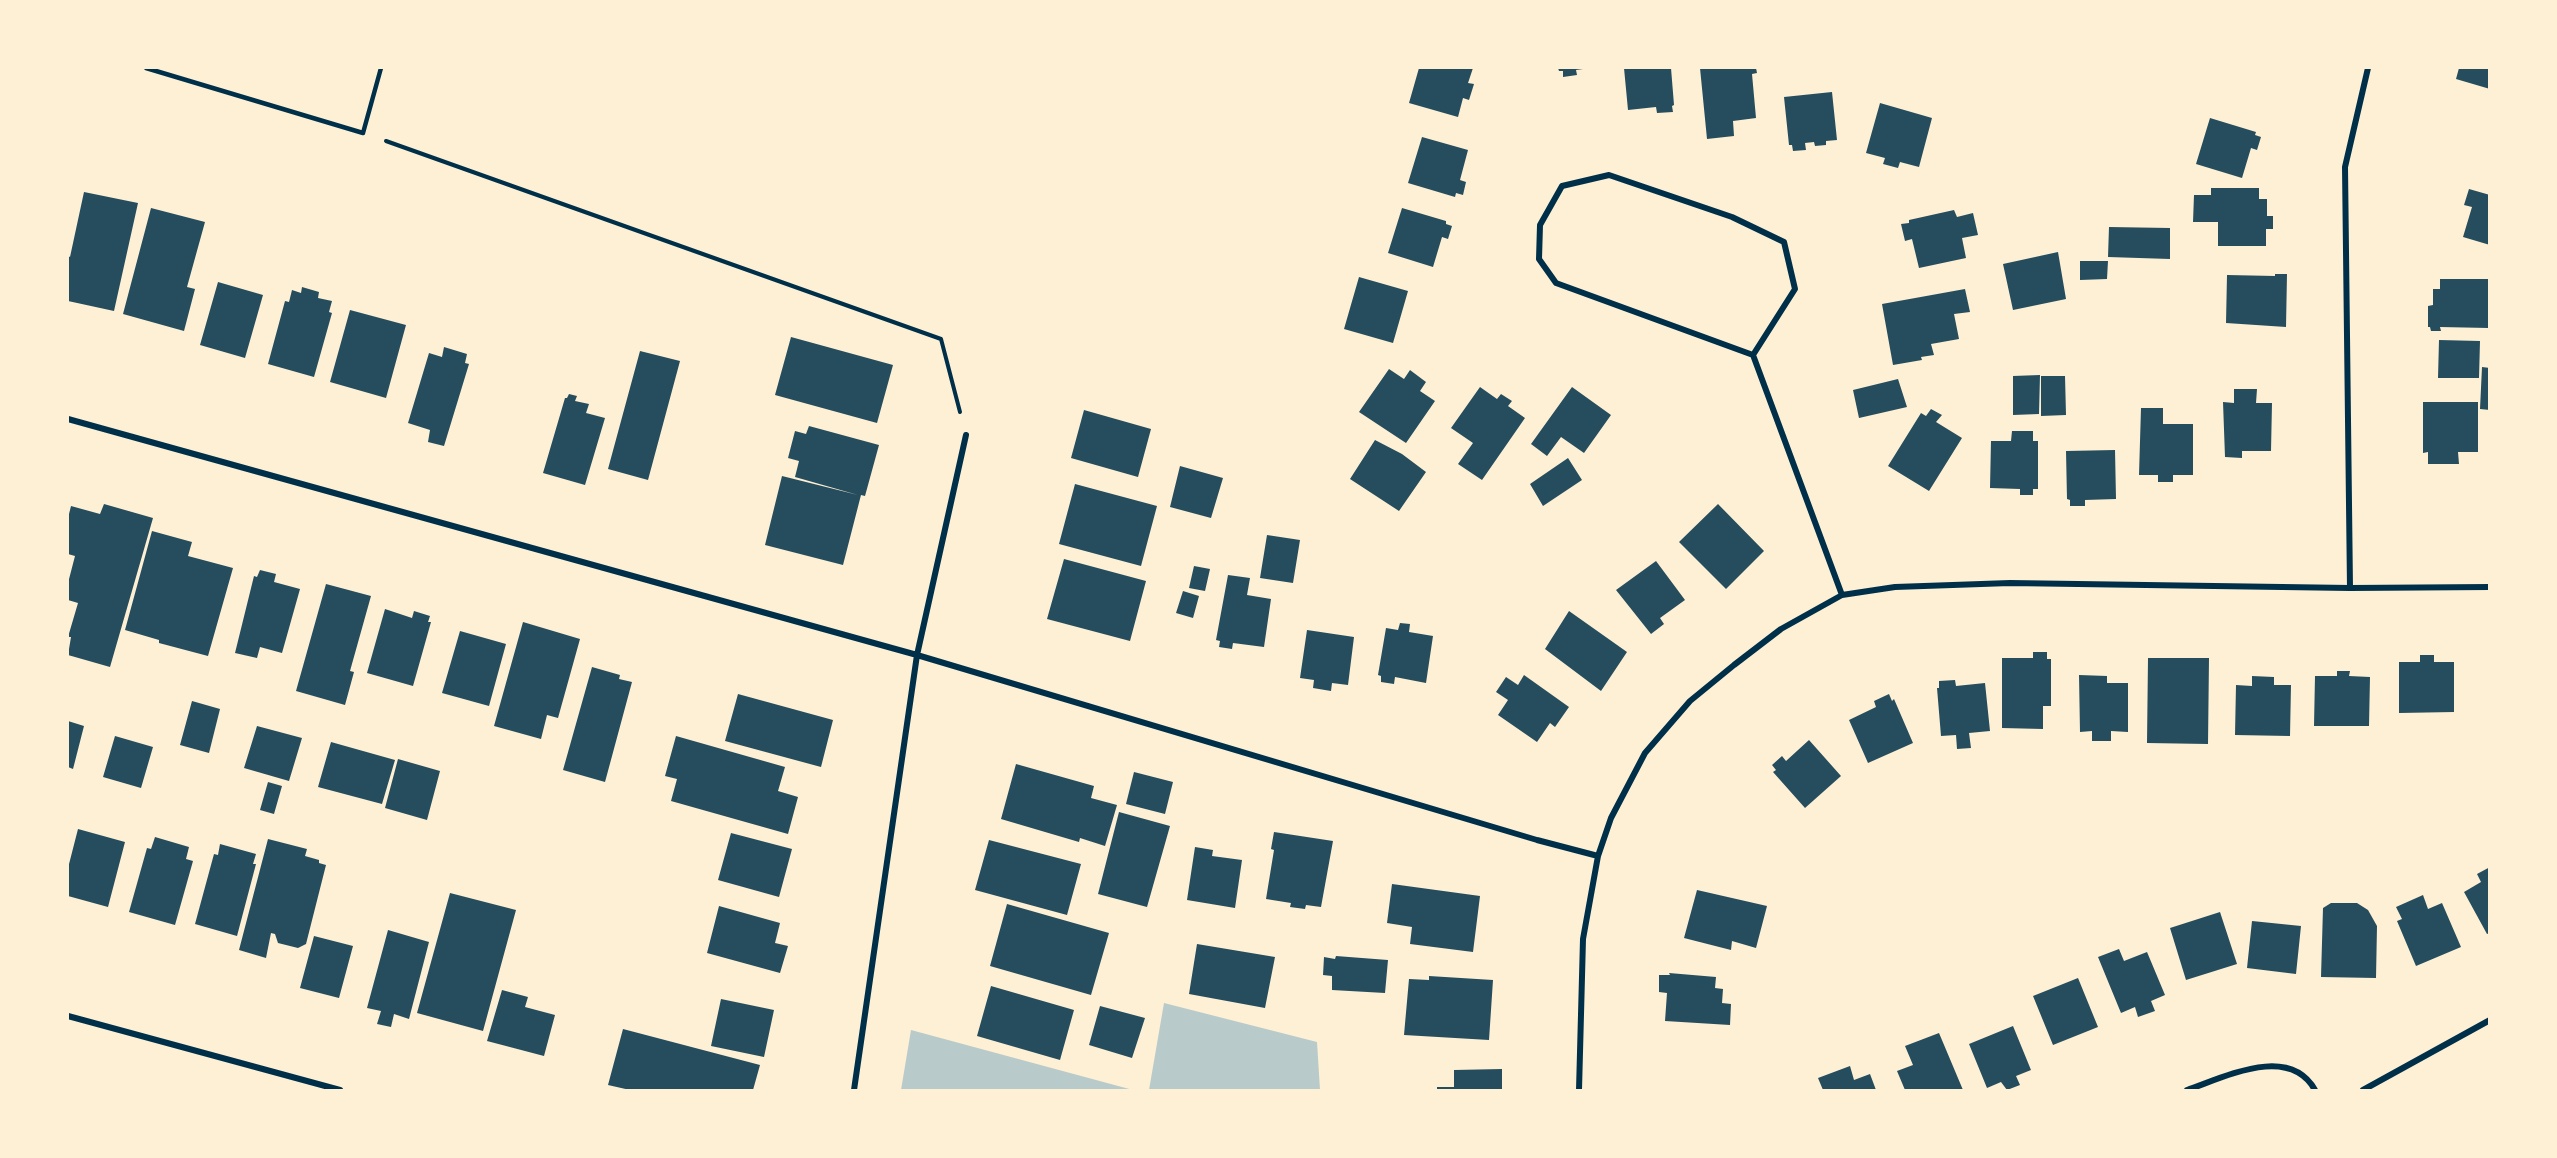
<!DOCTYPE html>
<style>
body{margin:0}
#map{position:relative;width:2557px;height:1158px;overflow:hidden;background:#fdf0d5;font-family:"Exo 2",sans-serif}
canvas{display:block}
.frame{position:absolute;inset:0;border:69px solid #fdf0d5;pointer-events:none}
</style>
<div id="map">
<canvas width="2557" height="1158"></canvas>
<div class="frame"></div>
</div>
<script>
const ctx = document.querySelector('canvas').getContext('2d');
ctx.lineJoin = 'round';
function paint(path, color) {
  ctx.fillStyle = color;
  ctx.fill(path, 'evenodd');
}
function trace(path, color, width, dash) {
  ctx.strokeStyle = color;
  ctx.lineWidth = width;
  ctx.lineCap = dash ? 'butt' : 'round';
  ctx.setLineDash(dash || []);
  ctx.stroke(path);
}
paint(new Path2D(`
 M1164 1003 1317 1042 1320 1090H1149Z
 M911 1030 1133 1090H901Z`), '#b9caca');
paint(new Path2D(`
 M1419 68H1473L1468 83 1474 84 1469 100 1463 98 1458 117 1409 103Z
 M1558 68H1583V69L1576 70 1577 75 1563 77V71H1559Z
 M1624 68H1671L1674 105 1672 106 1673 112 1657 113 1656 107 1628 110Z
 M1700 68H1756L1757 73 1752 74 1756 118 1733 121 1734 136 1707 139Z
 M2459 68H2490V89L2456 79Z
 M1832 92 1837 140 1826 141V145L1815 146 1814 142 1805 143 1806 150 1793 151 1792 145H1789L1784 97Z
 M1880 103 1932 118 1919 167 1900 162 1898 168 1883 164 1885 158 1866 153Z
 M2210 118 2256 132 2255 135 2261 137 2257 150 2251 148 2242 178 2196 164Z
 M1422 137 1468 150 1460 180 1466 182 1463 195 1456 193 1455 197 1408 183Z
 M2211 188H2259V199H2267V216H2273V229H2266V246H2218V222H2193L2194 195H2211Z
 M2469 189 2490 195V245L2463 237 2472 207 2464 205Z
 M84 192 138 203 114 311 68 301V256L70 257Z
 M151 208 205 222 187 287 195 289 184 331 123 314Z
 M1402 208 1446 221V224L1452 226 1448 239 1442 237 1433 267 1388 253Z
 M1954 210 1957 217 1973 213 1978 235 1962 238 1966 258 1919 268 1912 239 1905 241 1901 224 1909 223V220Z
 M2109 227 2170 228V259L2108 257Z
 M2058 252 2066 299 2013 310 2003 264Z
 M2080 261H2108L2107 279 2080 280Z
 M2275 274H2287L2286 327 2226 323 2227 275 2275 276Z
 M1359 277 1408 291 1393 343 1344 329Z
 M2440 279H2488L2489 328 2440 327 2441 331H2431L2430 327H2428V306L2433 305V289H2440Z
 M218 282 263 295 245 358 200 345Z
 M302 287 319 292 318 298 332 301 329 312 332 313 314 377 268 364 285 301 289 302 292 290 301 293Z
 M1965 289 1970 312 1954 314 1959 339 1931 344 1934 355 1921 357 1922 360 1893 365 1882 304Z
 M350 310 406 325 386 398 330 382Z
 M791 337 893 365 877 423 775 395Z
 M2439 340 2480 341 2479 378H2438Z
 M444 347 467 354 465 363 469 364 444 446 428 442 430 430 408 423 429 353 442 357Z
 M640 351 680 361 648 480 608 469Z
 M2482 367 2490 368V410L2480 409Z
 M1389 369 1404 379 1410 370 1426 382 1420 391 1435 401 1406 443 1359 412Z
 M2040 375 2039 414 2013 415V376Z
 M2041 376H2065L2066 415 2041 416Z
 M1898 379 1907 407 1859 418 1853 390Z
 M1480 387 1497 399 1501 394 1512 401 1508 406 1525 418 1482 480 1458 464 1473 443 1451 428Z
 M1572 387 1611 415 1584 453 1561 437 1547 456 1531 444Z
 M2234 389H2257L2256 403H2272L2271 451H2242V458L2225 457 2223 402 2234 403Z
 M569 394 577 396 575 401 589 404 586 413 605 418 585 485 543 473 565 398H567Z
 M2423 402H2478V452H2458L2459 464H2428V452L2423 453Z
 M2141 408H2163V424H2193V475H2173V482H2158V475H2139Z
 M1931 409 1942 415 1936 422 1962 438 1929 491 1888 466 1921 413 1926 416Z
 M1084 410 1151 429 1138 477 1071 458Z
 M809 426 879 445 865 496 861 495 843 565 765 545 782 476 858 495 795 477 799 461 788 458 795 431 806 434Z
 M2012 431H2033V441H2038V489H2033V495H2020V489L1990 488 1991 441H2011Z
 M1375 440 1402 454 1426 472 1399 511 1350 479Z
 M2115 450 2116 499 2085 500V506H2070V500L2067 499 2066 451Z
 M1568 458 1582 480 1543 506 1530 484Z
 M1180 466 1223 478 1211 518 1170 507Z
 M1075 484 1157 506 1141 566 1059 544Z
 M104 504 153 518 110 667 68 655 71 637H68L78 603 68 600V583L75 556 68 554V518L71 506 100 514Z
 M1718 504 1764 551 1726 589 1679 542Z
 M152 531 192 542 188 556 233 568 208 656 159 643V640L125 630Z
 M1267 535 1300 540 1293 583 1260 578Z
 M1064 559 1146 581 1130 641 1047 619Z
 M1656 561 1685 600 1660 618 1664 624 1651 634 1616 590Z
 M1194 566 1210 569 1205 591 1189 588Z
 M260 570 276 574 274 582 300 589 282 653 260 647 257 658 235 653 254 576 257 577Z
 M1228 575 1250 578 1247 595 1271 599 1264 647 1233 643 1232 649 1219 647 1220 641 1216 640Z
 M326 584 371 596 350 671 354 672 345 705 296 691Z
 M1183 591 1199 596 1193 618 1176 613Z
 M385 609 412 618 414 611 430 616 428 622H431L413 686 367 673Z
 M1569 611 1627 652 1601 691 1545 649Z
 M523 622 580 639 558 718 547 715 541 739 494 726Z
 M1400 623 1410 624 1409 632 1433 636 1426 683 1395 677 1394 684 1381 682V676L1378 675 1386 628 1398 630Z
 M1307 630 1354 637 1348 685 1332 683 1331 691 1313 688 1314 680 1300 678Z
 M460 631 506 644 489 706 442 693Z
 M2033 652H2047V659H2051V706H2043V729L2002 728V658H2033Z
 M2420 655H2434V662H2454V712L2399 713V662H2420Z
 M2148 658H2209L2208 744 2147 743Z
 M592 667 620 675 619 679 632 682 605 782 563 770Z
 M2337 671H2350L2349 676 2370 677 2369 726H2314L2315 676H2337Z
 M1524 675 1569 707 1555 727 1550 723 1537 742 1498 715 1508 700 1496 692 1506 677 1518 685Z
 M2079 675 2107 676V683H2128V732L2111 731V741H2092V731L2080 732Z
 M2252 676 2274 677V685H2291L2290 736 2235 735 2236 685 2252 686Z
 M1955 680 1956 686 1985 683 1990 731 1969 733 1971 748 1957 749 1956 735 1941 736 1937 688H1939V681Z
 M738 694 833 720 821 767 725 741Z
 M1889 694 1892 701 1894 699 1913 743 1868 763 1849 720 1876 707 1874 701Z
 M192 701 220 709 209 753 180 745Z
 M68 721 84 726 73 769 68 767Z
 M257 726 302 738 289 781 244 768Z
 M115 736 153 747 141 788 103 777Z
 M676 736 785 767 778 791 798 797 788 834 671 801 677 779 665 776Z
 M1809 740 1841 776 1805 808 1773 772 1776 770 1772 765 1782 756 1786 761Z
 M331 742 395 760 382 804 318 787Z
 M398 759 440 771 427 820 385 808Z
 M1016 764 1094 786 1091 798 1117 805 1105 846 1080 838 1079 842 1001 819Z
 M1134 772 1173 782 1165 814 1126 804Z
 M268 782 282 786 274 814 260 810Z
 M1119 812 1170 826 1147 907 1098 894Z
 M78 829 125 842 108 907 68 896V868Z
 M1274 832 1333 841 1321 907 1306 905 1305 909 1290 907 1291 903 1266 899 1274 850 1271 849Z
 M731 833 792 849 779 897 718 880Z
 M155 837 189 847 186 859 193 861 175 925 129 912 147 848 151 849Z
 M268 839 307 849 305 856 319 860V863L326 865 306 944 298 948 278 943 275 934 271 933 266 958 239 950Z
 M989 840 1081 864 1067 915 975 890Z
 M220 844 256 854 253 864H256L237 936 195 924 214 854 218 855Z
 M1195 847 1213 850 1212 856 1242 860 1235 908 1187 900Z
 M2490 867V933L2487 934 2464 892 2481 882 2477 874Z
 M1392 884 1480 896 1473 952 1410 944 1412 927 1387 923Z
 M1697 890 1767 906 1756 948 1732 941 1731 950 1684 938Z
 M450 893 516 910 483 1031 417 1013Z
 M2423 895 2428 909 2442 903 2461 947 2416 966 2397 921 2402 919 2396 907Z
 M2331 903H2357L2368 910 2377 926 2376 978 2321 977 2323 908Z
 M1007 904 1109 933 1091 995 990 966Z
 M719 906 780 923 775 943 788 946 780 973 707 953Z
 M2220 912 2237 964 2186 980 2170 928Z
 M2252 921 2301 926 2296 974 2247 968Z
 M388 930 429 942 409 1019 394 1014 391 1027 377 1024 381 1011 367 1008Z
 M314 936 353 946 339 998 300 988Z
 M1197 944 1275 957 1265 1008 1189 994Z
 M2119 949 2124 961 2147 952 2165 995 2151 1001 2155 1011 2138 1017 2135 1007 2121 1013 2098 957Z
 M1336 956 1388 960 1385 993 1332 990V976L1323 975 1324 957 1335 959Z
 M1669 973 1716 977 1715 988 1723 989 1722 1003 1731 1004 1730 1025 1665 1021 1667 993 1659 992V975H1670Z
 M1429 976 1493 980 1489 1040 1404 1035 1409 979 1429 980Z
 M2078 978 2098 1027 2053 1045 2033 996Z
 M991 986 1074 1010 1060 1060 977 1036Z
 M502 990 528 997 525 1007 555 1015 544 1056 487 1041Z
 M721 999 774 1010 764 1057 711 1046Z
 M1100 1006 1145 1018 1132 1058 1089 1045Z
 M2013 1026 2031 1070 2016 1076 2020 1085 2007 1090 2001 1082 1987 1088 1969 1044Z
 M623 1029 760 1065 753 1090H630L608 1085Z
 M1939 1033 1963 1090H1905L1897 1071 1913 1065 1905 1046Z
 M1850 1066 1854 1080 1870 1074 1876 1090H1823L1818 1078Z
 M1502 1069V1090H1437V1087H1454V1070Z`), '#264d5e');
trace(new Path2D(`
 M386 141 941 339 960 412`), '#003049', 4);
trace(new Path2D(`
 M146 68 363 133 381 68`), '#003049', 4.5);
trace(new Path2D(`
 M1753 355 1795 289 1784 242 1732 217 1609 175 1562 186 1540 225 1539 259 1556 283 1753 355 1842 595
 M68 419 917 655 1537 840 1598 856
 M2350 588 2345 167 2368 68
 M68 1016 340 1090
 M854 1090 917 655 966 435
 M1579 1090 1583 939 1598 856 1611 818 1645 753 1690 701 1734 665 1781 629 1842 595 1895 587 2010 583 2350 588 2490 587
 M2187 1090C2225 1077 2289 1044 2315 1090
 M2363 1090 2490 1020`), '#003049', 6);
</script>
